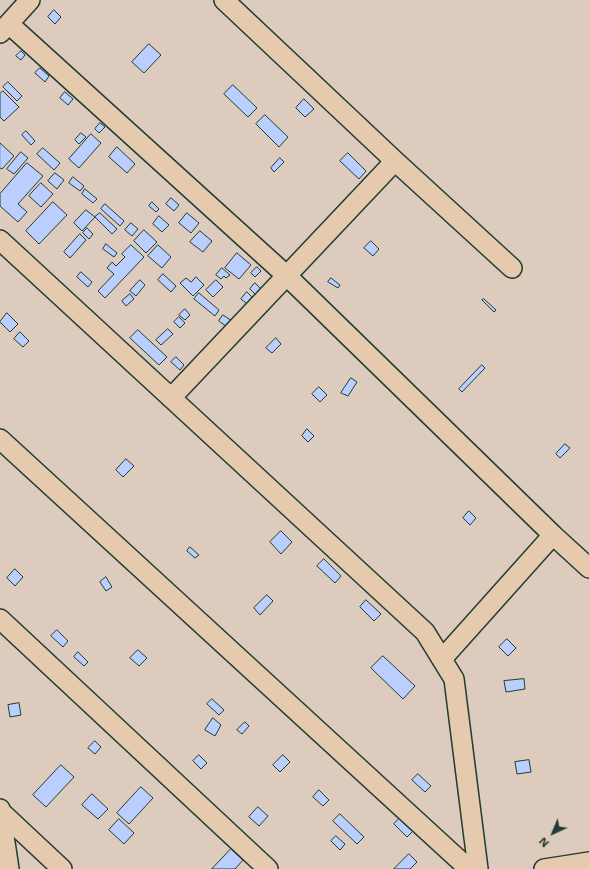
<!DOCTYPE html>
<style>
body{margin:0}
#map{position:relative;width:589px;height:869px;overflow:hidden;background:#ddcbbd;font-family:"Shantell Sans",sans-serif}
canvas{display:block}
.north{position:absolute;left:533px;top:813px;width:40px;height:40px;-webkit-text-stroke:3px #e6caad;paint-order:stroke;rotate:224deg;font-size:11px;font-weight:700;line-height:16px;text-align:center;color:#1f3d34}
.north::after{content:'';display:block;margin:auto;width:14px;height:18px;background:#1f3d34;clip-path:polygon(50% 0,100% 100%,50% 72%,0 100%)}
</style>
<div id="map">
<canvas width="589" height="869"></canvas>
<div class="north">N</div>
</div>
<script>
const ctx = document.querySelector('canvas').getContext('2d');
ctx.lineJoin = 'round';
function paint(path, color) {
  ctx.fillStyle = color;
  ctx.fill(path, 'evenodd');
}
function trace(path, color, width, dash) {
  ctx.strokeStyle = color;
  ctx.lineWidth = width;
  ctx.lineCap = dash ? 'butt' : 'round';
  ctx.setLineDash(dash || []);
  ctx.stroke(path);
}
const building = new Path2D(`
 M54 10 61 17 55 24 48 17Z
 M149 44 161 55 144 73 132 62Z
 M21 51 25 55 21 60 16 56Z
 M40 68 49 76 45 82 35 73Z
 M8 82 22 96 17 101 3 87Z
 M233 85 257 108 248 117 224 94Z
 M3 91 19 107 4 121 0 117V94Z
 M65 92 73 99 68 105 60 98Z
 M304 99 314 109 305 117 296 108Z
 M265 115 288 137 279 147 256 124Z
 M100 123 105 127 99 133 95 129Z
 M26 131 35 141 31 145 22 135Z
 M81 133 86 137 79 144 75 140Z
 M91 134 101 143 79 168 69 159Z
 M0 143 14 156 2 169 0 168Z
 M117 147 135 164 127 173 109 157Z
 M43 148 60 163 54 170 37 154Z
 M21 152 28 158 14 174 7 169Z
 M348 153 366 171 359 179 340 161Z
 M280 158 284 162 274 172 271 168Z
 M27 163 43 176 18 204 27 212 18 222 0 206V194Z
 M55 173 64 180 57 189 48 181Z
 M73 177 84 186 80 191 69 183Z
 M41 183 53 194 41 207 29 196Z
 M85 189 97 199 93 203 82 194Z
 M171 198 179 205 174 211 166 204Z
 M53 202 67 215 39 244 26 231Z
 M152 202 159 209 156 212 149 206Z
 M105 204 124 221 120 226 101 209Z
 M86 210 95 217 82 231 74 223Z
 M100 213 117 229 112 234 95 217Z
 M187 213 199 223 191 233 179 223Z
 M159 216 169 225 162 232 153 224Z
 M131 223 138 229 132 236 125 230Z
 M87 228 93 234 89 239 83 233Z
 M144 230 157 242 146 253 134 241Z
 M200 231 212 241 203 252 190 242Z
 M80 234 86 240 70 258 64 252Z
 M371 241 379 249 373 256 364 248Z
 M106 244 117 253 114 257 103 249Z
 M131 245 144 257 105 298 98 291 114 274 107 268 112 262 116 266 125 257 122 254Z
 M158 245 171 257 162 268 148 256Z
 M237 253 251 265 239 279 225 268Z
 M257 267 261 271 255 277 251 273Z
 M222 268 230 275 226 278 224 276 221 279 216 275Z
 M81 272 92 282 88 287 77 277Z
 M163 274 176 286 171 292 158 280Z
 M196 277 204 285 193 296 180 283 186 278 191 282Z
 M331 278 340 285 338 288 328 282Z
 M140 280 145 285 136 296 130 291Z
 M216 280 223 287 213 297 206 290Z
 M255 283 261 289 256 295 250 289Z
 M247 292 253 298 247 304 241 299Z
 M199 293 219 310 215 316 194 299Z
 M130 294 134 299 126 306 122 301Z
 M484 299 496 310 494 312 482 300Z
 M185 309 190 315 185 320 179 315Z
 M7 313 18 324 10 332 0 322Z
 M223 315 232 321 227 327 219 321Z
 M179 317 185 323 180 328 174 322Z
 M168 329 173 334 161 345 156 340Z
 M138 330 167 357 159 365 130 338Z
 M20 332 29 341 23 347 14 339Z
 M276 338 281 344 272 353 266 348Z
 M176 357 184 365 180 370 171 362Z
 M482 365 485 368 462 392 459 389Z
 M351 378 357 382 348 396 341 393Z
 M319 387 327 395 320 402 312 394Z
 M307 429 314 436 308 442 302 436Z
 M565 444 570 448 560 458 556 454Z
 M126 459 134 466 123 477 116 470Z
 M469 511 476 518 470 525 463 518Z
 M281 531 292 542 281 554 270 542Z
 M190 547 199 555 195 558 187 551Z
 M324 559 341 576 335 583 317 566Z
 M15 569 23 577 15 586 7 578Z
 M106 577 112 587 106 591 100 582Z
 M267 595 273 601 260 615 254 608Z
 M366 600 381 614 374 621 360 607Z
 M57 630 68 641 63 647 51 636Z
 M507 639 516 648 508 656 499 647Z
 M138 650 147 658 139 666 130 658Z
 M78 652 88 662 84 666 74 657Z
 M383 656 415 686 403 699 371 668Z
 M524 679 525 689 506 692 504 681Z
 M212 699 224 710 219 715 207 704Z
 M19 703 21 715 10 717 8 705Z
 M213 718 221 725 215 736 205 730Z
 M245 722 249 726 242 734 237 730Z
 M95 741 101 747 95 754 88 748Z
 M199 755 207 763 201 769 193 761Z
 M283 755 290 762 280 772 273 765Z
 M529 760 531 772 517 774 515 762Z
 M61 765 74 777 46 807 33 795Z
 M418 774 431 786 425 792 412 780Z
 M141 787 153 798 129 824 117 813Z
 M319 790 329 800 323 806 313 797Z
 M92 794 108 809 98 819 82 805Z
 M258 807 268 816 259 826 249 817Z
 M340 814 364 837 357 844 333 821Z
 M400 818 413 831 407 837 394 824Z
 M119 819 134 833 124 844 109 830Z
 M336 836 345 844 340 850 331 841Z
 M231 849 243 860 235 869H212Z
 M409 854 417 862 410 869H394Z`);
paint(building, '#bbcfff');
trace(building, '#1f3d34', 1);
const minor = new Path2D(`
 M224 0 395 161 512 268
 M9 24 287 276 553 535 589 568
 M0 33 30 0
 M0 240 425 632 454 679 478 869
 M171 398 395 161
 M0 439 469 869
 M0 619 268 869
 M442 659 553 535
 M0 809 9 869
 M0 811 62 869
 M544 869 589 862`);
trace(minor, '#1f3d34', 22);
trace(minor, '#e6caad', 19);
</script>
